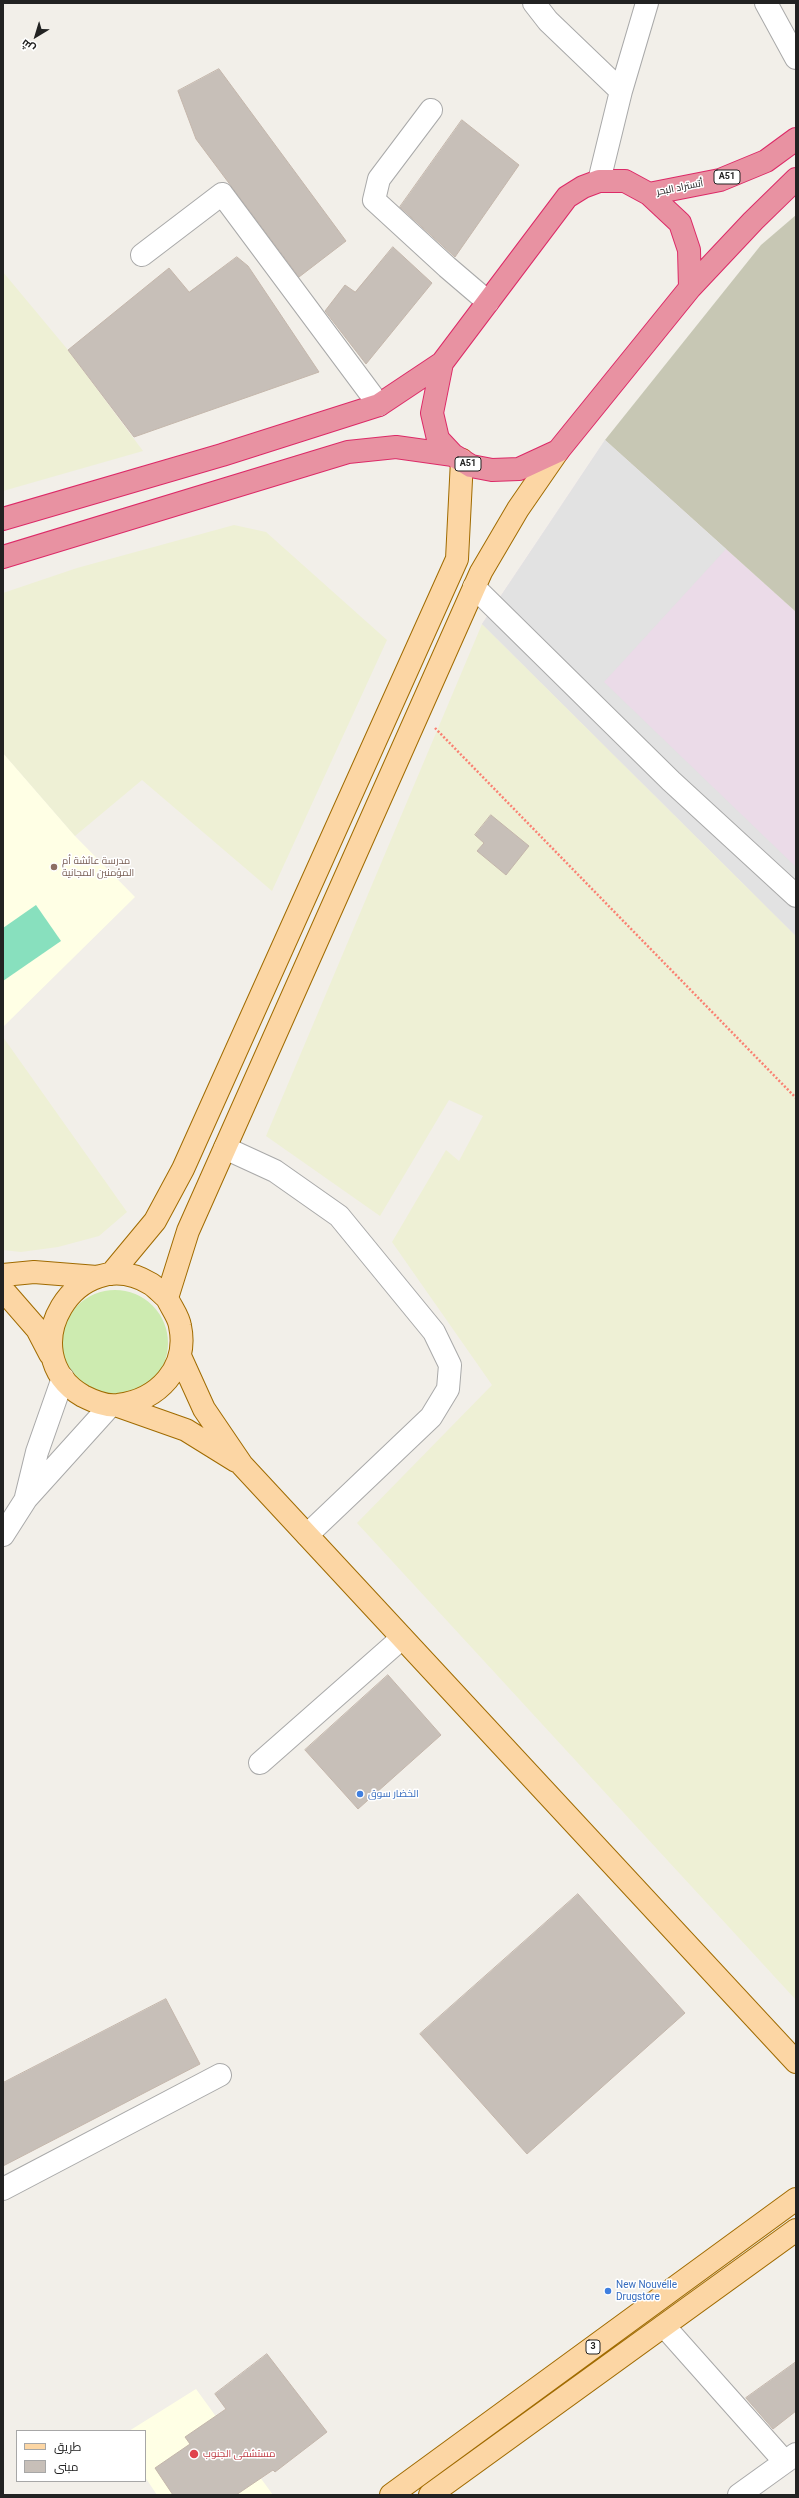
<!DOCTYPE html>
<meta charset="utf-8">
<style>
body{margin:0}
#map{position:relative;width:799px;height:2498px;overflow:hidden;background:#f2efe9;font-family:Roboto,Cairo,sans-serif}
canvas{display:block}
.frame{position:absolute;inset:0;border:4px solid #222;pointer-events:none}
.legend{position:absolute;left:16px;top:2430px;width:130px;height:52px;box-sizing:border-box;background:#fff;border:1px solid #a7a7a7;margin:0;padding:5px 7px;list-style:none;font-size:12px;color:#222}
.legend li{display:flex;align-items:center;gap:8px;height:20px}
.legend b{width:20px;border:1px solid #a7a7a7}
.north{position:absolute;left:16px;top:16px;width:40px;height:40px;-webkit-text-stroke:3px #fff;paint-order:stroke;rotate:218deg;font-size:11px;font-weight:700;line-height:16px;text-align:center;color:#222}
.north::after{content:'';display:block;margin:auto;width:14px;height:18px;background:#222;clip-path:polygon(50% 0,100% 100%,50% 72%,0 100%)}
</style>
<div id="map">
<canvas width="799" height="2498"></canvas>
<div class="frame"></div>
<ul class="legend">
<li><b style="height:5px;background:#fcd6a4"></b>طريق</li>
<li><b style="height:11px;background:#c7bfb8"></b>مبنى</li>
</ul>
<div class="north">ش</div>
</div>
<script>
const ctx = document.querySelector('canvas').getContext('2d');
ctx.lineJoin = 'round';
function paint(path, color) {
  ctx.fillStyle = color;
  ctx.fill(path, 'evenodd');
}
function trace(path, color, width, dash) {
  ctx.strokeStyle = color;
  ctx.lineWidth = width;
  ctx.lineCap = dash ? 'butt' : 'round';
  ctx.setLineDash(dash || []);
  ctx.stroke(path);
}
function drawText(font, color, halo, rows, align = 'center') {
  ctx.font = font + ' Roboto,Cairo,sans-serif';
  ctx.lineWidth = 3;
  ctx.setLineDash([]);
  ctx.textBaseline = 'middle';
  ctx.strokeStyle = halo;
  ctx.fillStyle = color;
  for (const [text, x, y, turn = 0] of rows) {
    ctx.save();
    ctx.translate(x, y);
    ctx.rotate((+turn || 0) * Math.PI / 180);
    ctx.textAlign = isNaN(turn) ? turn : align;
    if (halo) ctx.strokeText(text, 0, 0);
    ctx.fillText(text, 0, 0);
    ctx.restore();
  }
}
paint(new Path2D(`
 M605 440 796 612V936L482 624Z`), '#ebdbe8');
paint(new Path2D(`
 M3 753 75 836 135 897 3 1027Z
 M196 2389 273 2495H157L145 2477V2431H129Z`), '#ffffe5');
paint(new Path2D(`
 M796 215V612L605 440 761 245Z`), '#c7c7b4');
paint(new Path2D(`
 M3 272 68 350 143 451 3 491Z
 M234 525 266 532 387 640 272 891 142 780 75 836 3 753V593L77 568Z
 M482 624 796 936V2000L357 1523 492 1385 392 1242 446 1150 459 1161 483 1116 449 1100 380 1216 266 1136Z
 M3 1037 127 1212 99 1236 58 1247 21 1252 3 1250Z`), '#eef0d5');
paint(new Path2D(`
 M62 1343a53 53 0 1 1 106 0a53 53 0 1 1-106 0Z`), '#cdebb0');
paint(new Path2D(`
 M36 905 61 941 3 981V928Z`), '#88e0be');
paint(new Path2D(`
 M605 440 726 549 604 682 796 867V936L482 624Z`), '#e2e2e2');
const building = new Path2D(`
 M219 69 346 241 299 277 196 139 178 91Z
 M462 120 519 165 455 257 400 207Z
 M393 247 432 283 366 364 325 311 345 285 355 292Z
 M237 257 248 266 319 372 134 437 68 350 169 268 189 292Z
 M491 815 529 846 506 875 477 851 484 843 475 835Z
 M388 1675 441 1735 358 1809 305 1750Z
 M578 1894 685 2013 527 2154 420 2034Z
 M166 1999 200 2064 3 2166V2083Z
 M267 2354 327 2432 275 2472 273 2470 236 2495H173L155 2468 190 2444 185 2437 226 2409 215 2394Z
 M796 2362V2411L773 2429 746 2398Z`);
paint(building, '#c7bfb8');
trace(building, '#c4b6ab', 1);
const minor = new Path2D(`
 M534 3 548 21 621 91
 M766 3 796 58
 M431 110 379 179 374 200 447 267 488 302
 M599 181 621 91 647 3
 M142 255 222 194 379 405
 M474 587 671 781 796 896
 M225 1148 275 1171 339 1216 434 1332 450 1365 448 1389 431 1417 307 1535
 M26 1497 37 1452 63 1378
 M3 1535 26 1499 110 1406
 M260 1763 402 1638
 M3 2189 220 2075
 M664 2326 785 2462
 M739 2495 796 2454`);
const major = new Path2D(`
 M111 1274 155 1221 183 1169 457 559 462 460
 M3 1275 34 1272 97 1277
 M3 1290 37 1329 50 1354
 M167 1298C162 1294 157 1288 151 1284 77 1239 9 1353 83 1396 93 1401 106 1407 118 1405 158 1400 189 1368 180 1326 179 1317 171 1307 167 1298L188 1231 481 572 518 509 558 451
 M180 1356 204 1409 242 1465 796 2062
 M118 1406 186 1430 236 1461
 M391 2495 796 2199
 M430 2495 796 2230`);
const highway = new Path2D(`
 M599 181H625L649 194 680 223 689 250 690 288 558 451 519 469 492 470 471 466 453 455 438 439 432 413 442 363 567 197 583 187Z
 M649 194 720 180 766 161 796 139
 M690 288 753 221 796 179
 M3 519 222 455 379 405 442 363
 M3 557 348 452 396 447 453 455`);
trace(minor, '#a9a9a9', 24);
trace(major, '#a06b00', 24);
trace(highway, '#dc2a67', 24);
trace(new Path2D(`
 M435 728 796 1098`), '#fa8072', 2.5, [2, 2]);
trace(minor, '#fff', 22);
trace(major, '#fcd6a4', 22);
trace(highway, '#e892a2', 22);
for (const [x, y, r, color] of [
 [54,867,4,"#8d6e63"],
 [360,1794,4,"#3f7fe0"],
 [608,2291,4,"#3f7fe0"],
 [194,2454,5,"#e0444e"]
]) {
  const dot = new Path2D();
  dot.arc(x, y, r, 0, 2 * Math.PI);
  ctx.fillStyle = color;
  ctx.fill(dot);
  trace(dot, '#fff', 1.5);
}
for (const [x, y, w] of [
 [727,177,26],
 [468,464,26],
 [593,2347,14]
]) {
  const box = new Path2D();
  box.roundRect(x - w / 2, y - 7, w, 14, 3);
  ctx.fillStyle = '#fff';
  ctx.fill(box);
  trace(box, '#222', 1);
}
drawText('bold 9px', '#222', null, [
 ["A51",727,177],
 ["A51",468,464],
 ["3",593,2347]
]);
drawText('10px', '#222', '#fff', [
 ["أتستراد البحر",680,188,-11]
]);
drawText('10px', '#785e54', '#fff', [
 ["مدرسة عائشة أم",62,861],
 ["المؤمنين المجانية",62,873]
], 'left');
drawText('10px', '#366cbe', '#fff', [
 ["الخضار سوق",368,1794],
 ["New Nouvelle",616,2285],
 ["Drugstore",616,2297]
], 'left');
drawText('10px', '#be3a42', '#fff', [
 ["مستشفى الجنوب",203,2454]
], 'left');
</script>
